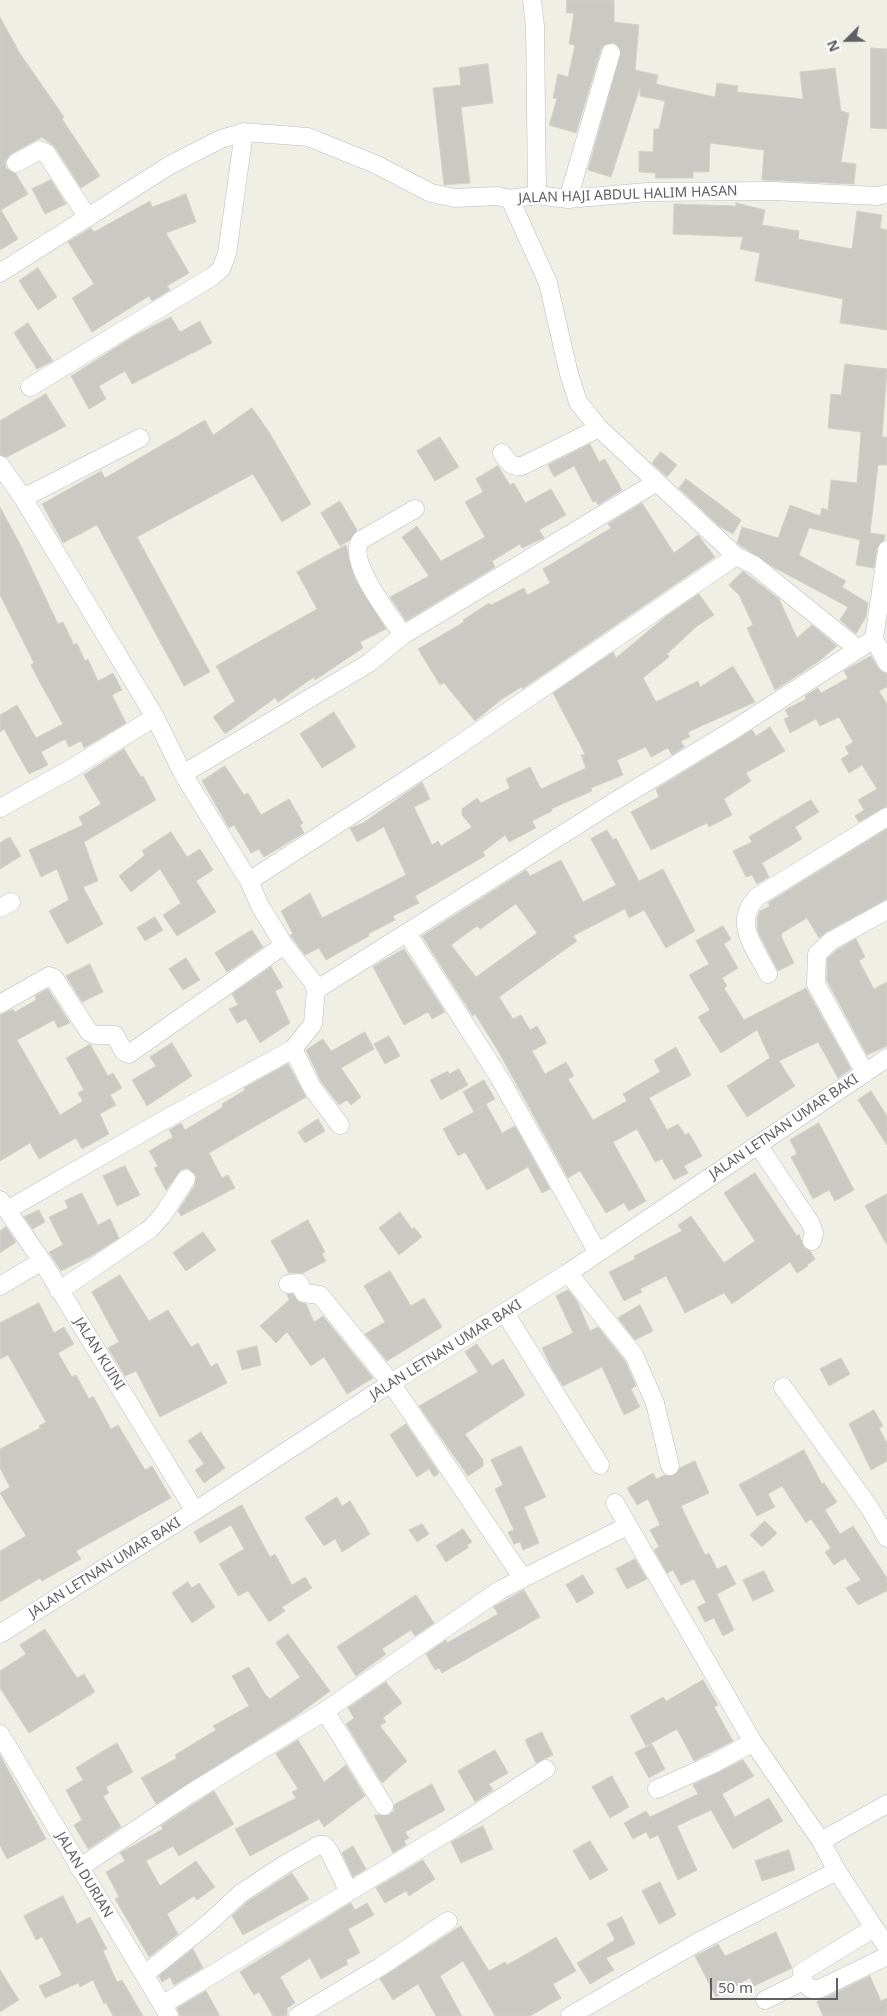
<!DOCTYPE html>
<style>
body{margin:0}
#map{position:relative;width:887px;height:2016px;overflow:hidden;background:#efefe6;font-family:"Noto Sans",sans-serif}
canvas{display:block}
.north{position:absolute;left:822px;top:15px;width:50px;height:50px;-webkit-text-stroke:4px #fff;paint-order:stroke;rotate:247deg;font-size:14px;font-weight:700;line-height:20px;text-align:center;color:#5e6066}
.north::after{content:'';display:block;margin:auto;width:18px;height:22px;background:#5e6066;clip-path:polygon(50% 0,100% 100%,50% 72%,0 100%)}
.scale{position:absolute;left:710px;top:1978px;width:128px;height:22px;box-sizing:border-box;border:2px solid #5e6066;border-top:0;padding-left:6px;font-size:15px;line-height:18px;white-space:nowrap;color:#5e6066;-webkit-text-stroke:4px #fff;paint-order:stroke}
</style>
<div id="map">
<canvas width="887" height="2016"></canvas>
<div class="north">N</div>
<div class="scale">50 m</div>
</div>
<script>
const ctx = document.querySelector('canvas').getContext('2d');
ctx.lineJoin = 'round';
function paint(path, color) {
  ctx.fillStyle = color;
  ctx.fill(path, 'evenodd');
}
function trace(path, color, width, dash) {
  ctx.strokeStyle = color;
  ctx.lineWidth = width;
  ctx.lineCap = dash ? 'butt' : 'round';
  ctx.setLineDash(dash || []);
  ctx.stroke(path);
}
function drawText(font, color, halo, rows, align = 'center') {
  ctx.font = font + ' "Noto Sans",sans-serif';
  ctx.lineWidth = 4.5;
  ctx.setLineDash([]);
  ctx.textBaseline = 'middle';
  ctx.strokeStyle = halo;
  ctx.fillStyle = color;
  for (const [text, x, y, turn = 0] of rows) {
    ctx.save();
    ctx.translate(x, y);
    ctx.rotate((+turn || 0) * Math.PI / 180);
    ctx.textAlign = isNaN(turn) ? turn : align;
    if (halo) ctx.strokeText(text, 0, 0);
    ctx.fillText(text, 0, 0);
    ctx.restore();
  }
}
const building = new Path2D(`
 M567 0H614V22L639 25 635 70 658 75 656 84 715 97 717 83 738 86 737 92 803 99 800 72 835 68 841 111 849 113 841 162 856 164 854 184 762 180 764 150 710 143 709 172H693V178H655L656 173 639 172V151L653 152 654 129H659L665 101 640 96V87L611 177 588 170 621 51 614 43 604 45 601 50 576 133 549 125 557 99 553 98 558 74 568 77 575 45 569 44 574 13H567Z
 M0 17 19 52 64 117 62 119 100 176 81 188 55 147 42 137 11 154 5 162 6 168 16 174 28 194 1 210 18 239 0 250Z
 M871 48 887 49V129L871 128Z
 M488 64 493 103 461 107 470 183 444 185 433 88 461 85 459 68Z
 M51 180 66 204 45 214 32 189Z
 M186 194 196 222 166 233 189 273 167 286 170 290 152 301 149 296 92 332 72 298 94 284 68 242 91 228 94 232 150 201 152 207Z
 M736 203 765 210 762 225 799 231 798 239 852 249 857 211 882 215 880 228 887 230V330L840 323 843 299 755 281 760 253 740 249 743 237 673 234 674 204 736 206Z
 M38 268 57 297 38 310 19 281Z
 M171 317 180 332 200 321 212 343 132 384 125 371 99 386 106 399 89 409 71 376 134 336Z
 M28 323 53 361 37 369 14 333Z
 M845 364 887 369 882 437H887V465H878L870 533 885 535 884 540 877 548 874 568 856 565 860 540 809 528 799 555 846 581 842 587 868 603 866 617 856 634 840 620 848 607 773 567 737 543 742 527 778 538 790 505 820 516 822 508 828 510 831 480 857 483 861 432 828 428 831 394 841 395Z
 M46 394 66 426 7 457 0 455V421Z
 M252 408 269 432 311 504 282 522 253 474 137 537 210 672 184 686 97 525 63 543 42 504 101 471 105 478 205 420 213 435Z
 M440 437 459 467 435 481 417 451Z
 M590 444 599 462 605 459 622 490 598 505 596 501 593 502 574 466 554 477 548 465Z
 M661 452 677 465 667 477 652 463Z
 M498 466 510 485 514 483 525 503 551 489 566 515 539 530 544 538 522 548 520 544 492 561 495 567 406 621 390 597 429 576 402 537 417 526 441 561 485 537 465 502 483 492 476 479Z
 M686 479 741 520 733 534 720 527 679 488Z
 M340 501 357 530 350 540 340 546 321 513Z
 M642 503 674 553 698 535 715 557 525 687 523 689 521 687 502 699 475 721 444 683 440 685 418 649 464 622 463 620 489 603 491 605 524 588 527 595 550 583 543 569 611 528 608 524Z
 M0 507 21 546 58 624 63 622 74 645 77 643 85 661 88 659 98 681 113 673 122 690 112 695 126 723 84 748 81 741 69 747 65 739 41 752 48 765 29 774 4 729 0 732V715L17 705 36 738 63 724 39 681 31 665 34 663 0 595Z
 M346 545 355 579 386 629 360 642 363 648 315 680 314 677 278 702 275 698 225 734 213 717 235 701 216 666 317 609 297 572Z
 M743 571 779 599 797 638 812 625 837 646 818 662 775 690 747 628 753 625 739 595 729 585Z
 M699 594 714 615 697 626 667 654 669 657 643 678 656 702 698 681 700 687 733 666 755 702 688 732 690 737 681 741 684 747 672 755 668 748 651 757 646 747 617 760 623 775 591 788 592 791 551 809 552 811 532 821 536 828 509 842 505 835 483 852 485 856 415 896 419 903 393 916 395 920 368 934 369 936 326 960 319 948 305 955 290 935 293 934 281 911 310 893 322 918 406 875 384 827 357 842 350 828 363 823 422 782 430 799 414 807 432 845 438 841 441 846 472 827 462 815V809L477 798 481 803 510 788 506 779 530 767 541 789 586 768 581 755 585 754 553 693 613 652 616 658 665 617Z
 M871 656 878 668 887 674V687L879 691 887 704V806L859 822 855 816 864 810 858 800 877 789 862 765 849 773 841 759 849 754 845 747 853 742 839 717 820 726 816 719 790 733 784 719 789 717 785 710 806 699 805 696 818 688 821 693 848 678 844 671Z
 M334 712 356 747 322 768 300 734Z
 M770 727 785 751 746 773 751 781 724 799 732 815 709 827 707 823 651 850 631 812 659 797 656 789 752 730 756 736Z
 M124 749 141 777 143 776 156 800 84 842 98 881 83 887 103 924 67 944 49 911 69 900 57 869 41 877 29 850 83 825 79 817 101 804 84 775Z
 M225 766 244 795 248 793 261 815 289 799 303 823 300 825 304 833 264 857 259 849 251 853 234 825 229 828 202 781Z
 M811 800 819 812 795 827 802 839 762 863 769 877 757 884 752 875 746 877 733 851 752 842 749 837Z
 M887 829V899L826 932 819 938 807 918 782 933 781 936 794 963 778 971 758 932 757 918 760 911 770 906 768 903Z
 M607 830 613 840 616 838 639 881 663 869 695 931 666 948 644 910 629 918 625 909 573 936 577 941 499 997 513 1019 521 1015 530 1030 537 1026 547 1043 532 1051 545 1074 566 1062 574 1076 568 1079 593 1120 627 1101 623 1094 660 1072 654 1060 676 1047 691 1075 649 1098 667 1130 678 1124 685 1135 689 1133 702 1156 684 1166 688 1173 674 1180 662 1159 655 1162 637 1129 613 1142 646 1201 629 1211 624 1203 606 1213 580 1171 568 1178 497 1049 475 1014 473 1016 469 1010 422 936 526 870 530 876 561 860 583 902 616 885 591 839ZM516 904 537 933 476 977 451 945 477 926 480 929Z
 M171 832 187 857 200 849 213 870 196 881 216 912 177 936 163 915 181 903 160 869 131 892 119 876 145 855 142 851Z
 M10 837 21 856 0 869V843Z
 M155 917 163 930 145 941 137 928Z
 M723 926 731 939 724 944 738 968 722 978 727 986 724 988 744 1020 806 988 851 1069 838 1078 818 1042 779 1061 795 1086 747 1117 727 1086 770 1058 757 1030 721 1053 698 1017 710 1010 689 975 709 964 696 941Z
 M252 930 263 947 227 972 215 953Z
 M856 939 865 957 859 961 874 989 887 982V1046L867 1055 827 981V959L837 950Z
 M404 949 445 1012 432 1019 428 1012 404 1025 373 967Z
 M186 958 200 980 183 990 169 969Z
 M90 964 103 992 82 1002 66 976Z
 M271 967 283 987 275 991 290 1023 260 1043 246 1019 237 1023 229 1009 238 1005 232 994Z
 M48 989 70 1023 58 1028 54 1020 17 1040 60 1115 83 1101 78 1093 84 1090 66 1058 90 1044 108 1076 113 1073 122 1088 110 1095 116 1105 100 1114 109 1134 82 1149 76 1138 39 1159 30 1143 0 1161V1015L13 1009 15 1012 36 1000 35 996Z
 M365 1032 374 1049 341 1068 361 1097 351 1105 347 1100 339 1105 322 1083 306 1050 323 1039 331 1051Z
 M389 1036 400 1056 385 1064 374 1044Z
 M172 1043 192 1076 147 1106 132 1080 156 1066 150 1057Z
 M288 1064 306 1097 209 1153 222 1178 228 1175 235 1188 181 1216 178 1211 195 1185 196 1175 187 1168 181 1170 166 1190 154 1168 158 1166 149 1151 173 1137 169 1130 181 1123 185 1130 223 1107 222 1104 245 1090 244 1088Z
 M459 1069 468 1085 441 1100 430 1080 448 1071 449 1074Z
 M484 1080 495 1099 486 1104 502 1133 515 1126 550 1189 542 1193 528 1167 487 1190 465 1152 458 1156 443 1129 474 1112 463 1092Z
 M871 1091 887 1116V1145L858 1100Z
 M318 1119 325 1131 305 1143 298 1132Z
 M819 1123 854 1190 835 1201 829 1190 813 1199 791 1157 797 1154 790 1140Z
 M125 1166 140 1195 117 1206 103 1176Z
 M755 1173 797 1236 799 1234 804 1248 810 1251 815 1259 807 1265 808 1266 797 1273 790 1262 732 1304 724 1293 685 1313 666 1276 640 1289 642 1292 624 1301 609 1272 635 1259 634 1256 682 1231 678 1225 691 1216 724 1263 755 1241 724 1193Z
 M82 1193 98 1225 110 1219 119 1238 91 1256 61 1271 49 1252 63 1245 49 1217 68 1208 65 1201Z
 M887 1194V1245L865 1206Z
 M39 1210 45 1222 33 1229 24 1217Z
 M400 1212 412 1229 414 1227 422 1237 399 1255 379 1228Z
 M308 1220 325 1252 322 1254 326 1261 303 1273H289L271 1241Z
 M6 1227 16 1242 0 1253V1231Z
 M203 1232 216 1250 186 1271 173 1253Z
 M390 1271 411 1306 424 1298 442 1327 387 1361 365 1334 385 1322 364 1286Z
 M120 1275 149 1321 168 1310 191 1347 198 1343 211 1367 217 1363 227 1383 160 1417 136 1371 125 1376 108 1348 119 1342 92 1292Z
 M568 1290 577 1301 590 1331 598 1327 625 1361 636 1386 631 1389 640 1407 624 1415 602 1367 563 1386 551 1367 542 1348 573 1333 556 1296Z
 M287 1294H293L298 1301 306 1304 314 1322 323 1316 373 1378 347 1394 324 1357 311 1366 287 1332 276 1343 260 1326 289 1300Z
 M39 1303 54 1333 64 1327 74 1344 58 1353 72 1377 76 1375 89 1399 93 1396 111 1429 118 1425 145 1470 152 1466 171 1498 76 1551 81 1559 42 1581 40 1578 0 1602V1551L26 1536 0 1493 10 1487 0 1468V1449L40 1428 39 1426 46 1422 8 1355 0 1359V1323Z
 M640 1305 653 1331 635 1340 618 1318Z
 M477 1344 492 1366 503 1359 525 1395 465 1434 483 1460V1466L468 1476 419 1406 478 1372 465 1352Z
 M257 1346 261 1365 242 1370 237 1351Z
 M841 1358 850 1374 829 1386 820 1369Z
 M874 1410 883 1426 879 1428 887 1443V1461L871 1470 849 1424Z
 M406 1424 439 1473 434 1477 429 1469 417 1477 390 1435Z
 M201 1432 225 1468 204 1483 195 1470 204 1464 188 1441Z
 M521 1446 546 1497 524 1507 539 1543 523 1550 520 1542 514 1544 508 1532 514 1530 495 1489 503 1485 491 1460Z
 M804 1450 822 1484 824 1483 837 1502 825 1510 840 1534 853 1526 887 1578V1591L858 1605 846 1588 861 1580 845 1558 834 1565 825 1552 831 1548 811 1519 806 1523 782 1486 768 1494 775 1507 757 1516 739 1485Z
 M695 1461 709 1493 681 1506 705 1555 709 1553 717 1569 726 1565 736 1584 717 1594 734 1630 723 1636 714 1618 705 1622 697 1607 706 1603 694 1579 681 1585 673 1570 667 1573 654 1550 659 1547 650 1530 660 1525 648 1499 637 1505 627 1488 653 1473 656 1479 665 1475 673 1476 680 1468Z
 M337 1497 342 1506 350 1501 370 1534 342 1552 335 1539 324 1546 305 1518Z
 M242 1505 270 1557 275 1554 292 1585 305 1577 312 1588 282 1607 285 1611 269 1622 248 1591 238 1596 219 1564 244 1549 231 1525 200 1543 194 1532Z
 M765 1521 777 1533 762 1547 750 1535Z
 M422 1524 429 1534 417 1542 409 1530Z
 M463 1529 472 1542 467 1545 469 1547 446 1562 436 1546Z
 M635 1559 647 1579 627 1589 616 1569Z
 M764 1571 774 1591 753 1601 743 1580Z
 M583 1575 594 1593 577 1603 566 1585Z
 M188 1582 192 1588 199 1583 215 1607 192 1623 172 1593Z
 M524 1590 540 1617 442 1673 439 1668 435 1670 426 1654 446 1640 447 1643 498 1614 494 1607Z
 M416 1595 434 1623 415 1636 411 1630 382 1649 386 1654 356 1676 337 1647Z
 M45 1629 77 1678 84 1674 95 1692 29 1733 0 1688V1671L26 1654 20 1645Z
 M288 1634 330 1691 296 1716 156 1804 141 1778 177 1758 175 1755 216 1730 213 1726 249 1706 232 1676 249 1667 265 1694 270 1699 300 1677 276 1643Z
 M703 1680 718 1705 714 1707 733 1741 694 1761 677 1729 646 1746 630 1716 663 1697 666 1701Z
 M386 1682 402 1703 383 1718 386 1722 380 1726 407 1761 382 1783 346 1724 354 1718 348 1708Z
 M542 1732 553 1755 536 1763 525 1740Z
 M298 1740 324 1782 346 1765 365 1796 324 1827 319 1819 250 1856 235 1829 296 1798 292 1792 298 1789 276 1754Z
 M117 1743 133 1772 106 1787 109 1793 103 1796 121 1827 88 1849 74 1825 82 1820 66 1790 83 1780 76 1768Z
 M652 1744 665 1769 649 1778 635 1753Z
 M495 1750 508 1773 489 1784 493 1790 475 1802 458 1771Z
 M0 1755 46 1839 7 1859 0 1845Z
 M743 1760 754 1776 722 1794 735 1817 769 1798 783 1821 733 1849 711 1810 677 1826 697 1870 678 1880 658 1835 650 1839 646 1832 633 1839 624 1823 646 1811 650 1817 698 1794 693 1785Z
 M612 1776 629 1807 610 1818 592 1787Z
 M432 1784 445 1810 405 1832 409 1838 404 1841 406 1845 393 1853 374 1815H389L394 1811V1805Z
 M214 1791 234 1824 179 1856 173 1846 146 1861 160 1886 196 1861 215 1887 197 1900 194 1896 167 1914 178 1934 149 1957 115 1899 119 1897 106 1872 125 1861 120 1853 163 1829 161 1826Z
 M483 1826 493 1849 461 1863 451 1842Z
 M590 1841 608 1870 590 1880 573 1851Z
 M353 1846 366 1869 353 1877 342 1853Z
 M789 1850 795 1870 762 1881 755 1861Z
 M423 1860 435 1879 409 1896 406 1891 385 1903 376 1888Z
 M292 1873 309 1899 243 1935 232 1916 247 1902Z
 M660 1882 676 1915 659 1924 642 1891Z
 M63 1896 77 1924 90 1917 107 1949 103 1951 117 1982 122 1980 143 2016H113L106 2003 104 2004 93 1980 80 1987 78 1983 45 1998 39 1986 62 1975 42 1937 36 1940 24 1916Z
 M351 1903 355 1910 367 1903 374 1915 348 1929 360 1953 346 1960 348 1964 321 1979 310 1958 280 1977 295 2003 287 2008V2016H273L259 1992 254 1995 240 1972Z
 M622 1917 635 1944 606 1958 614 1970 590 1984 577 1963 615 1940 607 1924Z
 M461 1926 489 1971 505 1962 507 1965 556 1937 576 1971 553 1984 561 1998 530 2016H495L463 1961 440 1976 462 2016H436L418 1984 393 2000 380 1979Z
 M776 1932 792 1968 754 1986 750 1978 716 1997 695 1956 718 1944 725 1956Z
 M193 1949 203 1968 174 1985 170 1977 162 1982 159 1976Z
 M0 1970 19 2000 0 2012Z
 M870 1976 881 2001 887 1998V2016H823L817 2002Z
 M206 1991 220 2016H180L177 2008Z`);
paint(building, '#cbc9c3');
trace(building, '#d4d2c5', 1);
const minor = new Path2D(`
 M532 0 535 26 537 195
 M16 163 40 150 46 153 88 218
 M510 199 548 283 569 374 578 402 599 428 736 556 754 565 858 649
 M568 199 611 53
 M0 273 170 165 221 139 244 132 308 137 375 164 431 193 455 198 497 196 510 199 537 195 568 199 647 192 773 191 877 196 887 194
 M30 387 213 276 221 269 227 254 244 132
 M502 453C508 462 511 467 522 466L599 428
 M0 465 23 498 155 717 183 774 249 881 260 906 284 945 313 982 316 990 313 1024 293 1049 157 1124 7 1210
 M23 498 140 438
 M887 550 874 639 887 663
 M403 635C391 617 345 560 361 540L415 509
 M183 774 369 663 403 635 655 483
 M0 808 69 770 155 717
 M249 881 437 760 736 556
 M0 908 11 902
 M407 933 499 1077 598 1253
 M768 974C755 947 732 923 757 897L887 817
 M316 990 617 800 733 730 874 639
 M0 1004 49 976 54 978 89 1032 95 1035H115L124 1052 129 1054 284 945
 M293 1049 313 1089 340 1125
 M865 1073 816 984 817 954 831 941 887 910
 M758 1145 811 1224 814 1233 812 1241
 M0 1200 42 1261 195 1511
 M568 1273 634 1355 655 1403 670 1466
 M288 1284 299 1283 304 1293 320 1295 391 1383 522 1577
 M0 1286 42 1261
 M59 1291 150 1229 162 1216 186 1179
 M505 1313 600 1465
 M783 1387 869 1507 887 1538
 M615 1503 753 1742 821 1841 837 1871 887 1947
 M0 1634 195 1511 391 1383 568 1273 887 1058
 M325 1711 384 1806
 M0 1734 169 2016
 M657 1789 713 1764 753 1742
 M821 1841 887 1804
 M79 1868 191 1793 325 1711 500 1590 627 1526
 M874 1928 802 1972 803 1981 811 1989H819L887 1956
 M145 1974 210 1922 240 1894 282 1866 319 1845H324L329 1851 349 1892
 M765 2000 803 1981
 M162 2005 454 1828 546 1769
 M298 2016 380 1967 448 1921
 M570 2016 696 1943 837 1871`);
trace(minor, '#bbbcc1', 19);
trace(minor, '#fff', 18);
drawText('14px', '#5e6066', '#fff', [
 ["JALAN HAJI ABDUL HALIM HASAN",628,195,-2],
 ["JALAN LETNAN UMAR BAKI",784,1127,-34],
 ["JALAN LETNAN UMAR BAKI",446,1350,-32],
 ["JALAN KUINI",99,1354,58],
 ["JALAN LETNAN UMAR BAKI",105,1568,-32],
 ["JALAN DURIAN",84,1875,59]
]);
</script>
